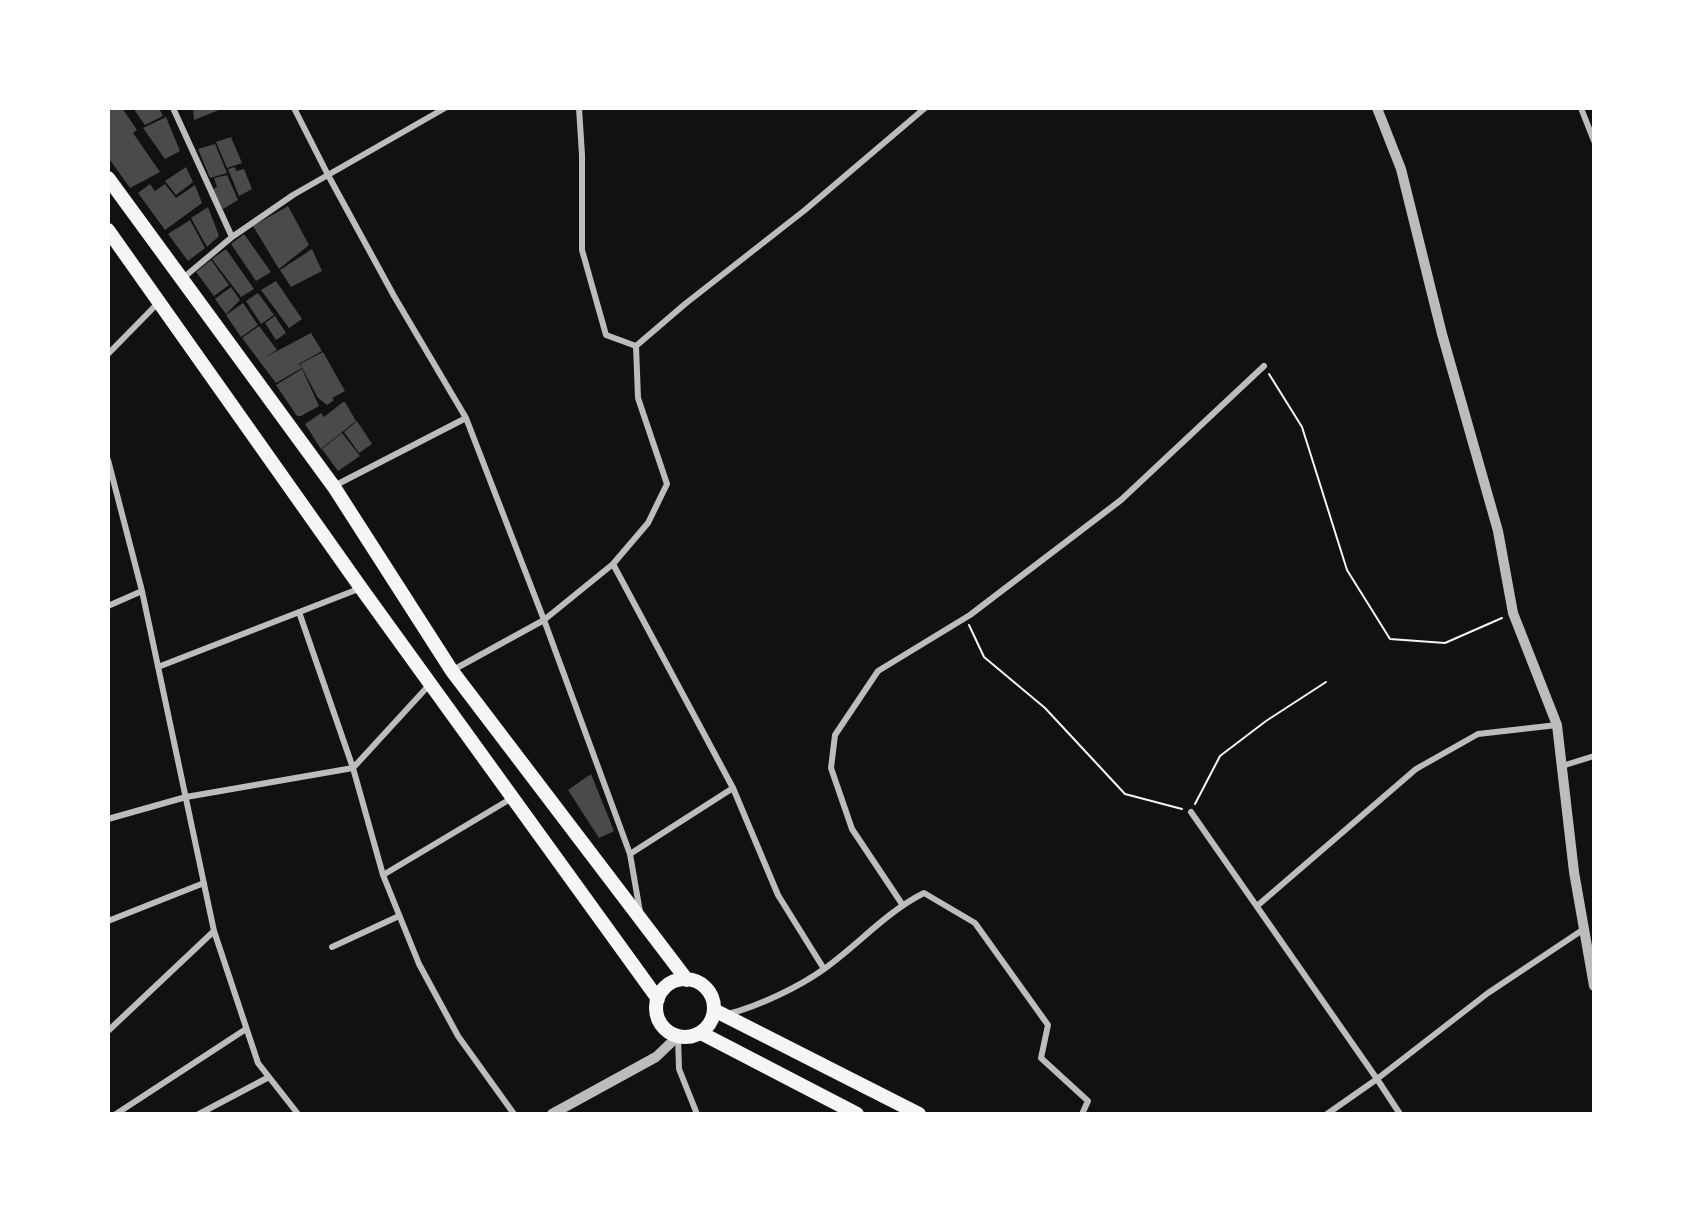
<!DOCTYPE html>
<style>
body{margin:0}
#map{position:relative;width:1702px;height:1222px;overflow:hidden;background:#111;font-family:Montserrat,sans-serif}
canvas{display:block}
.frame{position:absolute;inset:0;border:110px solid #fff;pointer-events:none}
</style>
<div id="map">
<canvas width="1702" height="1222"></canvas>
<div class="frame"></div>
</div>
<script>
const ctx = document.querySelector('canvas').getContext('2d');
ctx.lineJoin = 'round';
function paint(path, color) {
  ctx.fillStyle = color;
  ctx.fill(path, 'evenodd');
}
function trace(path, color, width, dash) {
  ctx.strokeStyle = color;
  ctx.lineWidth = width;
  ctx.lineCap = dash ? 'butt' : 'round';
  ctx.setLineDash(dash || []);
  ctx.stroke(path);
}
paint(new Path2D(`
 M108 108H122L137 130 133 133 160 172 130 188 108 157Z
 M133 108H159L163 116 145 125Z
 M193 108H224L194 120Z
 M166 117 180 151 165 159 143 128Z
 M231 137 242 163 227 168 216 142Z
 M215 144 227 173 210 178 198 149Z
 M186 167 193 182 176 195 165 181Z
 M235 167 236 171 244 169 252 189 239 196 228 169Z
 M227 175 238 200 223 209 213 189 217 187 214 178Z
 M150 184 155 191 165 184 176 198 195 185 202 203 165 230 138 193Z
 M288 206 309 245 279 269 253 226Z
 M208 207 219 236 207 247 191 218Z
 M190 220 205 248 188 261 168 234Z
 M244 234 271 272 256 281 231 244Z
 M226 249 254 289 241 297 212 259Z
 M312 249 322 271 291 287 280 270Z
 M211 260 229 285 214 296 196 272Z
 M276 281 302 319 289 328 261 290Z
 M231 287 240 300 226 314 215 299Z
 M258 293 274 315 261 324 246 301Z
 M243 303 258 325 241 337 226 315Z
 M275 316 286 333 276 340 265 323Z
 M259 326 277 350 262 359 311 333 322 351 297 365 299 364 302 368 276 383 242 338Z
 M323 352 345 391 332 398 334 400 327 405 318 398 300 364Z
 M302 369 319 406 301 416H297L276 385Z
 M343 402H345L356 421 321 449 305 424 321 413 324 417Z
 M357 421 372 444 359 453 344 432Z
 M342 433 360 456 338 471 322 449Z
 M591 774 614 831 599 838 568 790Z`), '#4a4a4a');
trace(new Path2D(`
 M1269 374 1302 427 1347 570 1390 639 1445 643 1502 618
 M969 625 984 657 1045 708 1125 794 1182 809
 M1195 804 1220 756 1266 721 1326 682`), '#f5f5f5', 2);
trace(new Path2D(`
 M173 108 232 237
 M294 108 328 175 394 296 466 418 544 620 613 564 648 523 667 484 638 398 636 346 685 304 805 210 925 108
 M579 108 582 155V250L606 335 636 346
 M1581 108 1594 141
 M183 278 232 237 293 195 445 108
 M108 354 158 303
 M108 460 142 591 214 931 258 1063 298 1114
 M334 486 466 418
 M613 564 733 788 778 895 824 969
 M108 606 142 591
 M299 612 353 768 383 875 419 964 458 1036 514 1114
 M158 667 361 588
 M453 670 544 620 630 854 640 912
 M1562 766 1594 756
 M1191 812 1377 1079 1400 1114
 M108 819 186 797 353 768 431 683
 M630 854 733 788
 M383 875 512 798
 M902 904 852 829 831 768 835 735 878 671 970 615 1121 500 1264 366
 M1257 906 1416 769 1478 734 1557 725
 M108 921 204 883
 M332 947 399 916
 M728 1014C759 1006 799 987 824 969 859 944 886 912 924 893L975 923 1048 1025 1041 1058 1088 1101 1082 1114
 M108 1031 214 931
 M678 1037 679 1069 697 1114
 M116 1114 246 1029
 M199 1114 269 1077
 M1327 1114 1377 1079 1488 993 1584 929`), '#bcbcbc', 6);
trace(new Path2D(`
 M1377 108 1401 169 1442 334 1498 531 1513 613 1557 725 1574 872 1594 986
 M552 1114 656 1057 678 1036`), '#bcbcbc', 10);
trace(new Path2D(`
 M108 178 334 487 452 671 687 980
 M108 230 361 588 658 999
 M656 1008a29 29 0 1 1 58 0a29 29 0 1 1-58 0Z
 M714 1010 919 1114
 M701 1033 857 1114`), '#f5f5f5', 14);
</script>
